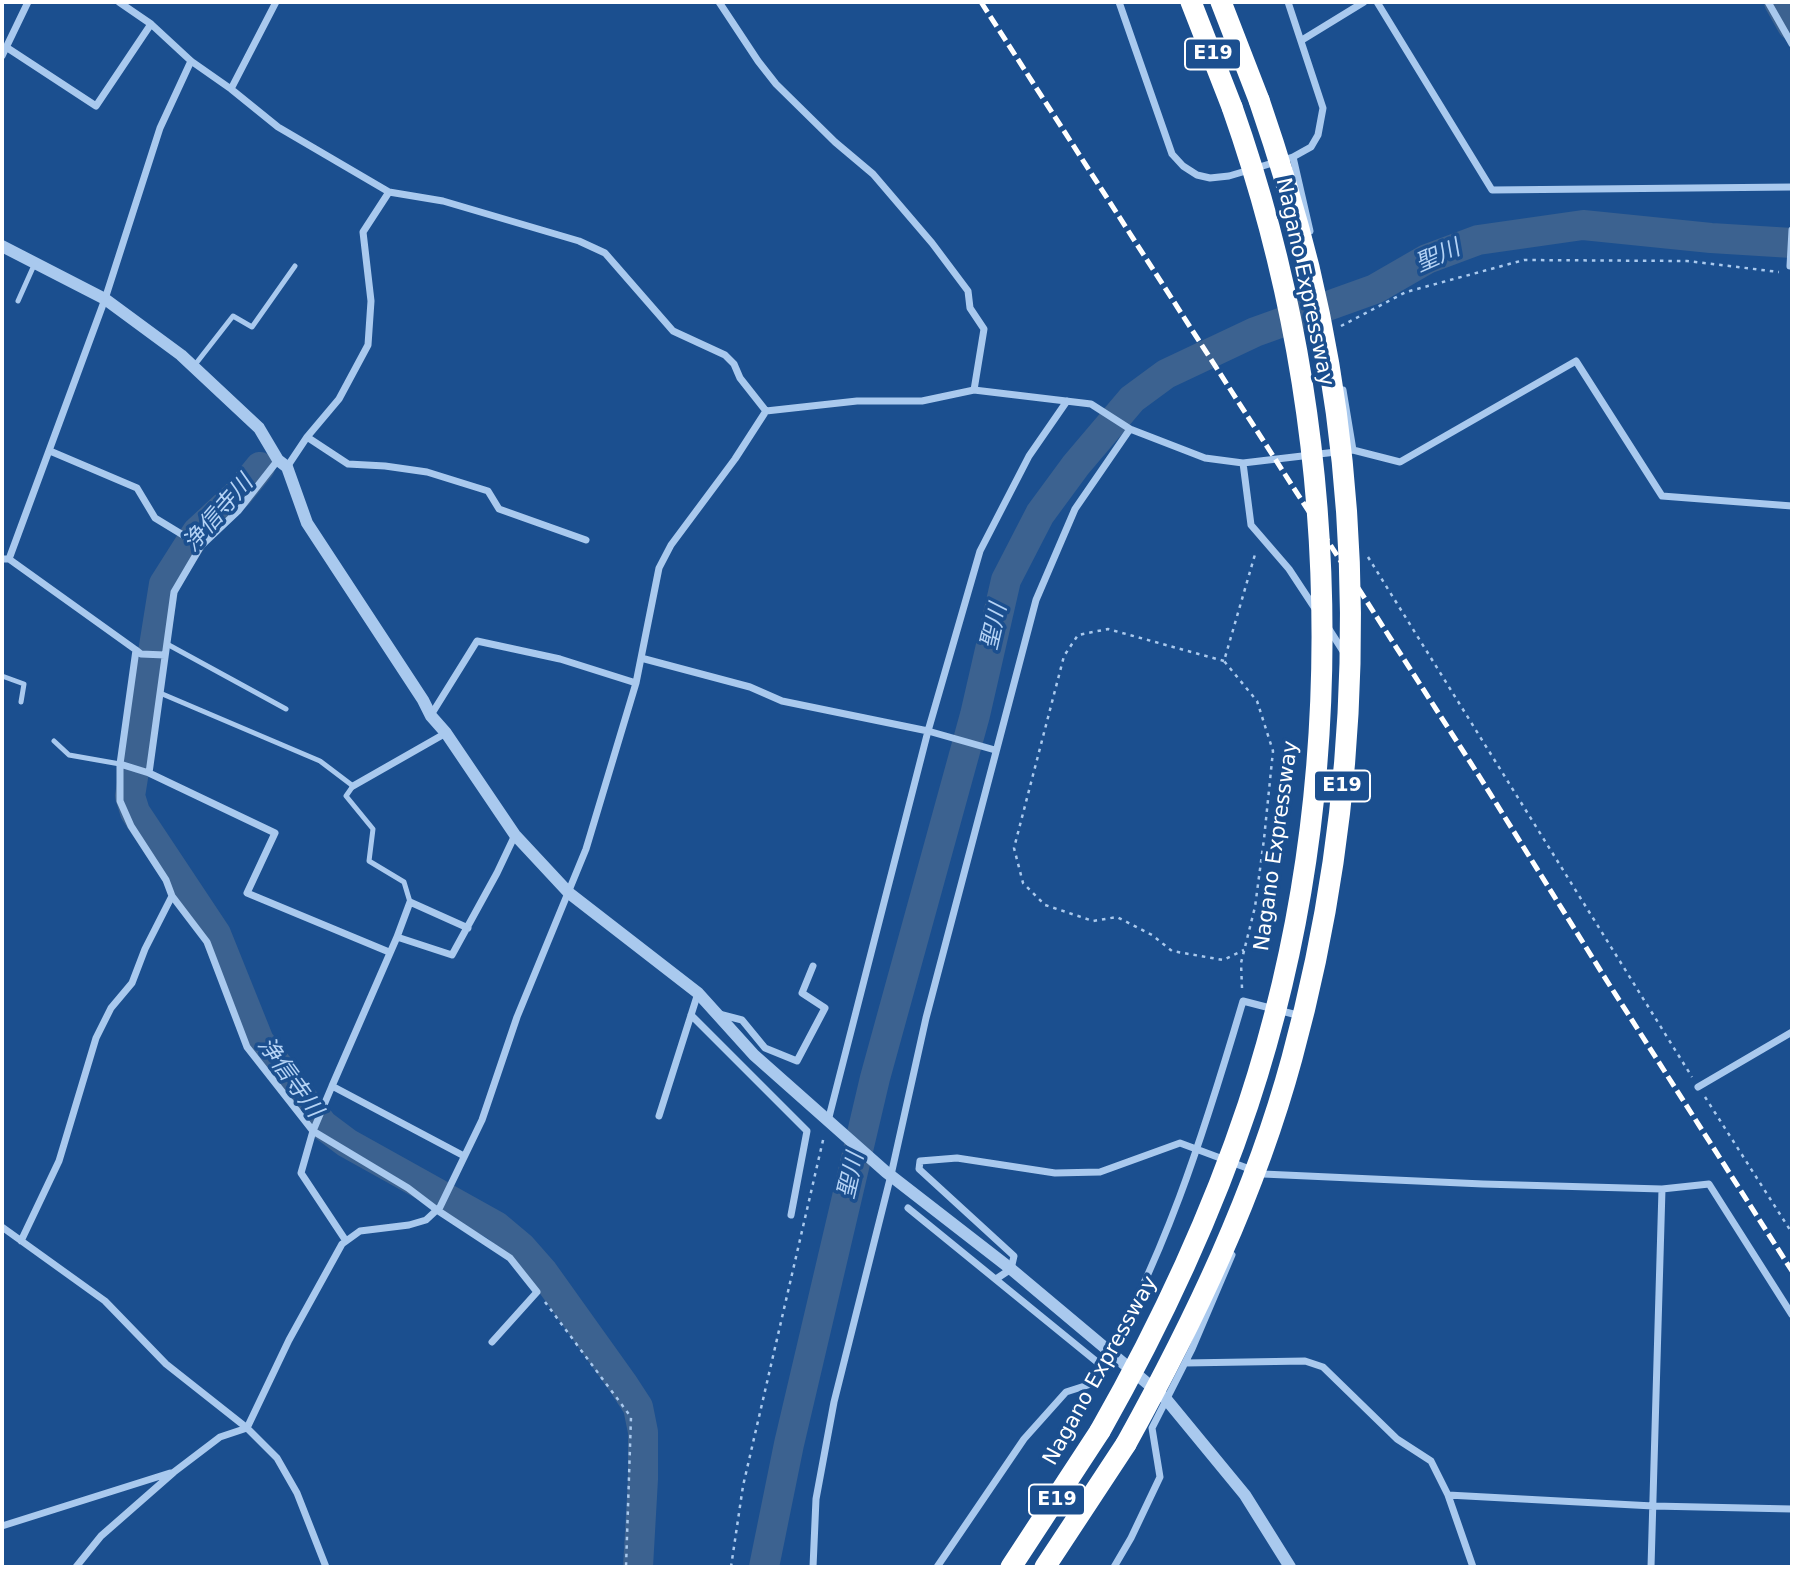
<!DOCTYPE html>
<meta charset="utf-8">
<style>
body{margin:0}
#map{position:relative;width:1794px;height:1569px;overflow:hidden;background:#1b4f8f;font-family:"DejaVu Sans",sans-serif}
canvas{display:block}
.frame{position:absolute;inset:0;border:4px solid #fff;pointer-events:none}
</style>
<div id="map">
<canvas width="1794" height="1569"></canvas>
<div class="frame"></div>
</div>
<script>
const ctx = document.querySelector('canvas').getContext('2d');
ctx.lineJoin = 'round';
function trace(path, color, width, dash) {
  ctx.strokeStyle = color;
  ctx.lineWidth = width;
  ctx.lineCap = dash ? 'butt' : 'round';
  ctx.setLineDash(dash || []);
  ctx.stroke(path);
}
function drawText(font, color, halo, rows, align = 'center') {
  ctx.font = font + ' "DejaVu Sans","Noto Sans JP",sans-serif';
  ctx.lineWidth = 7;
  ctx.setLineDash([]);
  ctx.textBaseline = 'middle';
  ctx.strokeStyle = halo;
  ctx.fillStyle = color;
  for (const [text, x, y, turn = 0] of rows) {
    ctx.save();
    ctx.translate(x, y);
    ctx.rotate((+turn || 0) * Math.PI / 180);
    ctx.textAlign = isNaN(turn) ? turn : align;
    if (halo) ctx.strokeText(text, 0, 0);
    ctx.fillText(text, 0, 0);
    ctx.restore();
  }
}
trace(new Path2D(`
 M1779 2 1792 25
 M260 467 238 494 197 532 164 584 130 796 135 812 216 934 259 1041 323 1125 347 1143 496 1226 521 1247 543 1272 623 1384 638 1407 643 1432V1479L638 1567
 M764 1567 789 1444 875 1078 975 715 1006 580 1040 514 1076 465 1132 399 1166 374 1255 332 1375 289 1427 259 1478 240 1583 225 1711 238 1792 243`), '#3c6290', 30);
trace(new Path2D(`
 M1341 326 1406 292 1524 260 1687 261 1779 272
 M1368 557 1692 1077
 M1224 661 1108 629 1078 635 1064 656 1014 848 1023 883 1045 905 1093 921 1117 917 1152 935 1172 951 1223 960 1244 950
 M1242 988 1241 963 1255 907 1264 839 1273 751 1257 701 1224 661 1256 551
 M1705 1097 1792 1233
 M545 1302 631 1417 626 1567
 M731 1567 743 1486 824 1136`), '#a9c9ee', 2.5, [3.5, 5]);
trace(new Path2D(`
 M18 301 35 263
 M194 366 233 316 252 327 295 266
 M167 644 286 709
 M2 676 24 684 21 702
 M160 693 320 761 353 786 346 796 373 829 369 861 404 882 410 902
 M54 741 69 755 120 764`), '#a9c9ee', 5);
trace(new Path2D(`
 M119 2 151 24 191 61 231 89 278 127 389 192 443 201 579 241 605 253 673 331 725 355 734 364 740 378 766 411
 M719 2 758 61 776 84 835 142 873 174 932 243 968 291 970 308 984 329 974 390
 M1119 2 1172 154 1183 166 1197 175 1210 178 1229 176 1293 157 1311 147 1318 135 1323 108 1288 2
 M1377 2 1492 190 1792 187
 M1768 2 1792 44
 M1302 40 1364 2
 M6 47 96 106 151 24
 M2 56 28 2
 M231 89 276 2
 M1293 157 1310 231
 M1790 266 1792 230
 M1343 390 1353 450
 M766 411 857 401H922L974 390 1091 404 1130 429 1205 458 1243 463
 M307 437 348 464 385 466 427 472 488 491 499 509 586 540
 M50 451 137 488 155 518 201 546
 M287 467 307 437 339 399 368 345 371 301 363 232 389 192
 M2 559H9L136 650 120 764V801L131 826 166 880 172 896 145 949 132 983 111 1008 96 1038 59 1161 21 1241
 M9 559 105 299 160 128 191 61
 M1316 610 1289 569 1251 525 1243 463 1353 450 1400 462 1576 361 1662 496 1792 506
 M1327 626 1343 651
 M136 650 141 654 165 655
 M641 658 750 687 782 701 928 731 995 750
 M431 715 477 641 560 659 636 683
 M120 764 149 773 275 833 247 893 389 952
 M149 773 174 592 201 546 238 511 278 460
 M353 786 446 733
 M172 896 207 942 247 1047 313 1131 332 1086
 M397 937 410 902 468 928
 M719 1014 742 1020 765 1048 797 1061 825 1008 802 993 813 966
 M691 1015 807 1131 791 1215
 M1698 1087 1792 1032
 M659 1116 698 993
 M828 1121 928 731 980 551 1029 456 1067 401
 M464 1156 332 1086 397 937 452 955 497 873 515 835
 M908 1208 1102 1366
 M2 1227 105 1301 166 1364 247 1428 277 1458 297 1493 326 1567
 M346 1241 301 1173 313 1131 408 1188 437 1210 510 1258 537 1292 492 1342
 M996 1279 1011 1269 1014 1256 919 1169 920 1161 957 1158 1055 1173 1100 1172 1180 1143 1263 1174 1483 1184 1662 1189 1709 1184 1792 1315
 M1185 1363 1305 1361 1323 1367 1397 1439 1431 1461 1448 1495 1653 1506 1792 1509
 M1448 1495 1473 1567
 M2 1526 170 1473
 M76 1567 101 1536 174 1472 220 1437 247 1428 289 1340 342 1244 360 1231 409 1225 426 1220 440 1207 482 1120 517 1017 586 849 636 683 659 568 671 545 735 459 766 411
 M813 1567 816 1499 834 1402 891 1175 926 1018 1036 600 1075 509 1130 429
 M937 1567 1024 1439 1066 1392 1091 1384C1163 1265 1204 1133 1243 1001L1301 1016
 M1114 1567 1131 1538 1160 1477 1152 1428 1192 1349 1232 1255
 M1651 1567 1662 1189`), '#a9c9ee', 7);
trace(new Path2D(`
 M2 246 105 299 181 355 259 428 278 460 287 467 307 523 423 700 431 716 446 733 515 835 569 893 698 993 754 1055 886 1172 1011 1269 1166 1399 1245 1495 1290 1567`), '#a9c9ee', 12);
trace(new Path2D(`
 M1191 2 1232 107
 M1221 2 1259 100
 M1011 1567 1100 1431
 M1045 1567 1126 1444`), '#fff', 21);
trace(new Path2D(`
 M981 2 1481 779 1607 981 1792 1271`), '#fff', 5, [12, 5]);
trace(new Path2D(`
 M1100 1431C1159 1327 1210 1219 1248 1105 1354 784 1344 424 1232 107
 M1126 1444C1194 1321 1255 1194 1292 1058 1362 802 1371 526 1309 267 1295 211 1278 155 1259 100`), '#fff', 21);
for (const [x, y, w] of [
 [1213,54,56],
 [1342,786,56],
 [1057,1500,56]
]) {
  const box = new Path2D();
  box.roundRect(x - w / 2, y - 15.5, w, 31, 5);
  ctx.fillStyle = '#1b4f8f';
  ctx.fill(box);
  trace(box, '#fff', 2);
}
drawText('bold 19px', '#fff', null, [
 ["E19",1213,54],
 ["E19",1342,786],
 ["E19",1057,1500]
]);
drawText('21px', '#fff', '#1b4f8f', [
 ["Nagano Expressway",1304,282,78],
 ["Nagano Expressway",1277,846,-82],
 ["Nagano Expressway",1101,1371,-61]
]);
drawText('italic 23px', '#b5d3f5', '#1b4f8f', [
 ["聖川",1438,257,-24],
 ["浄信寺川",219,514,-49],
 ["聖川",995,627,-77],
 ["浄信寺川",289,1078,54],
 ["聖川",852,1176,-77]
]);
</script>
